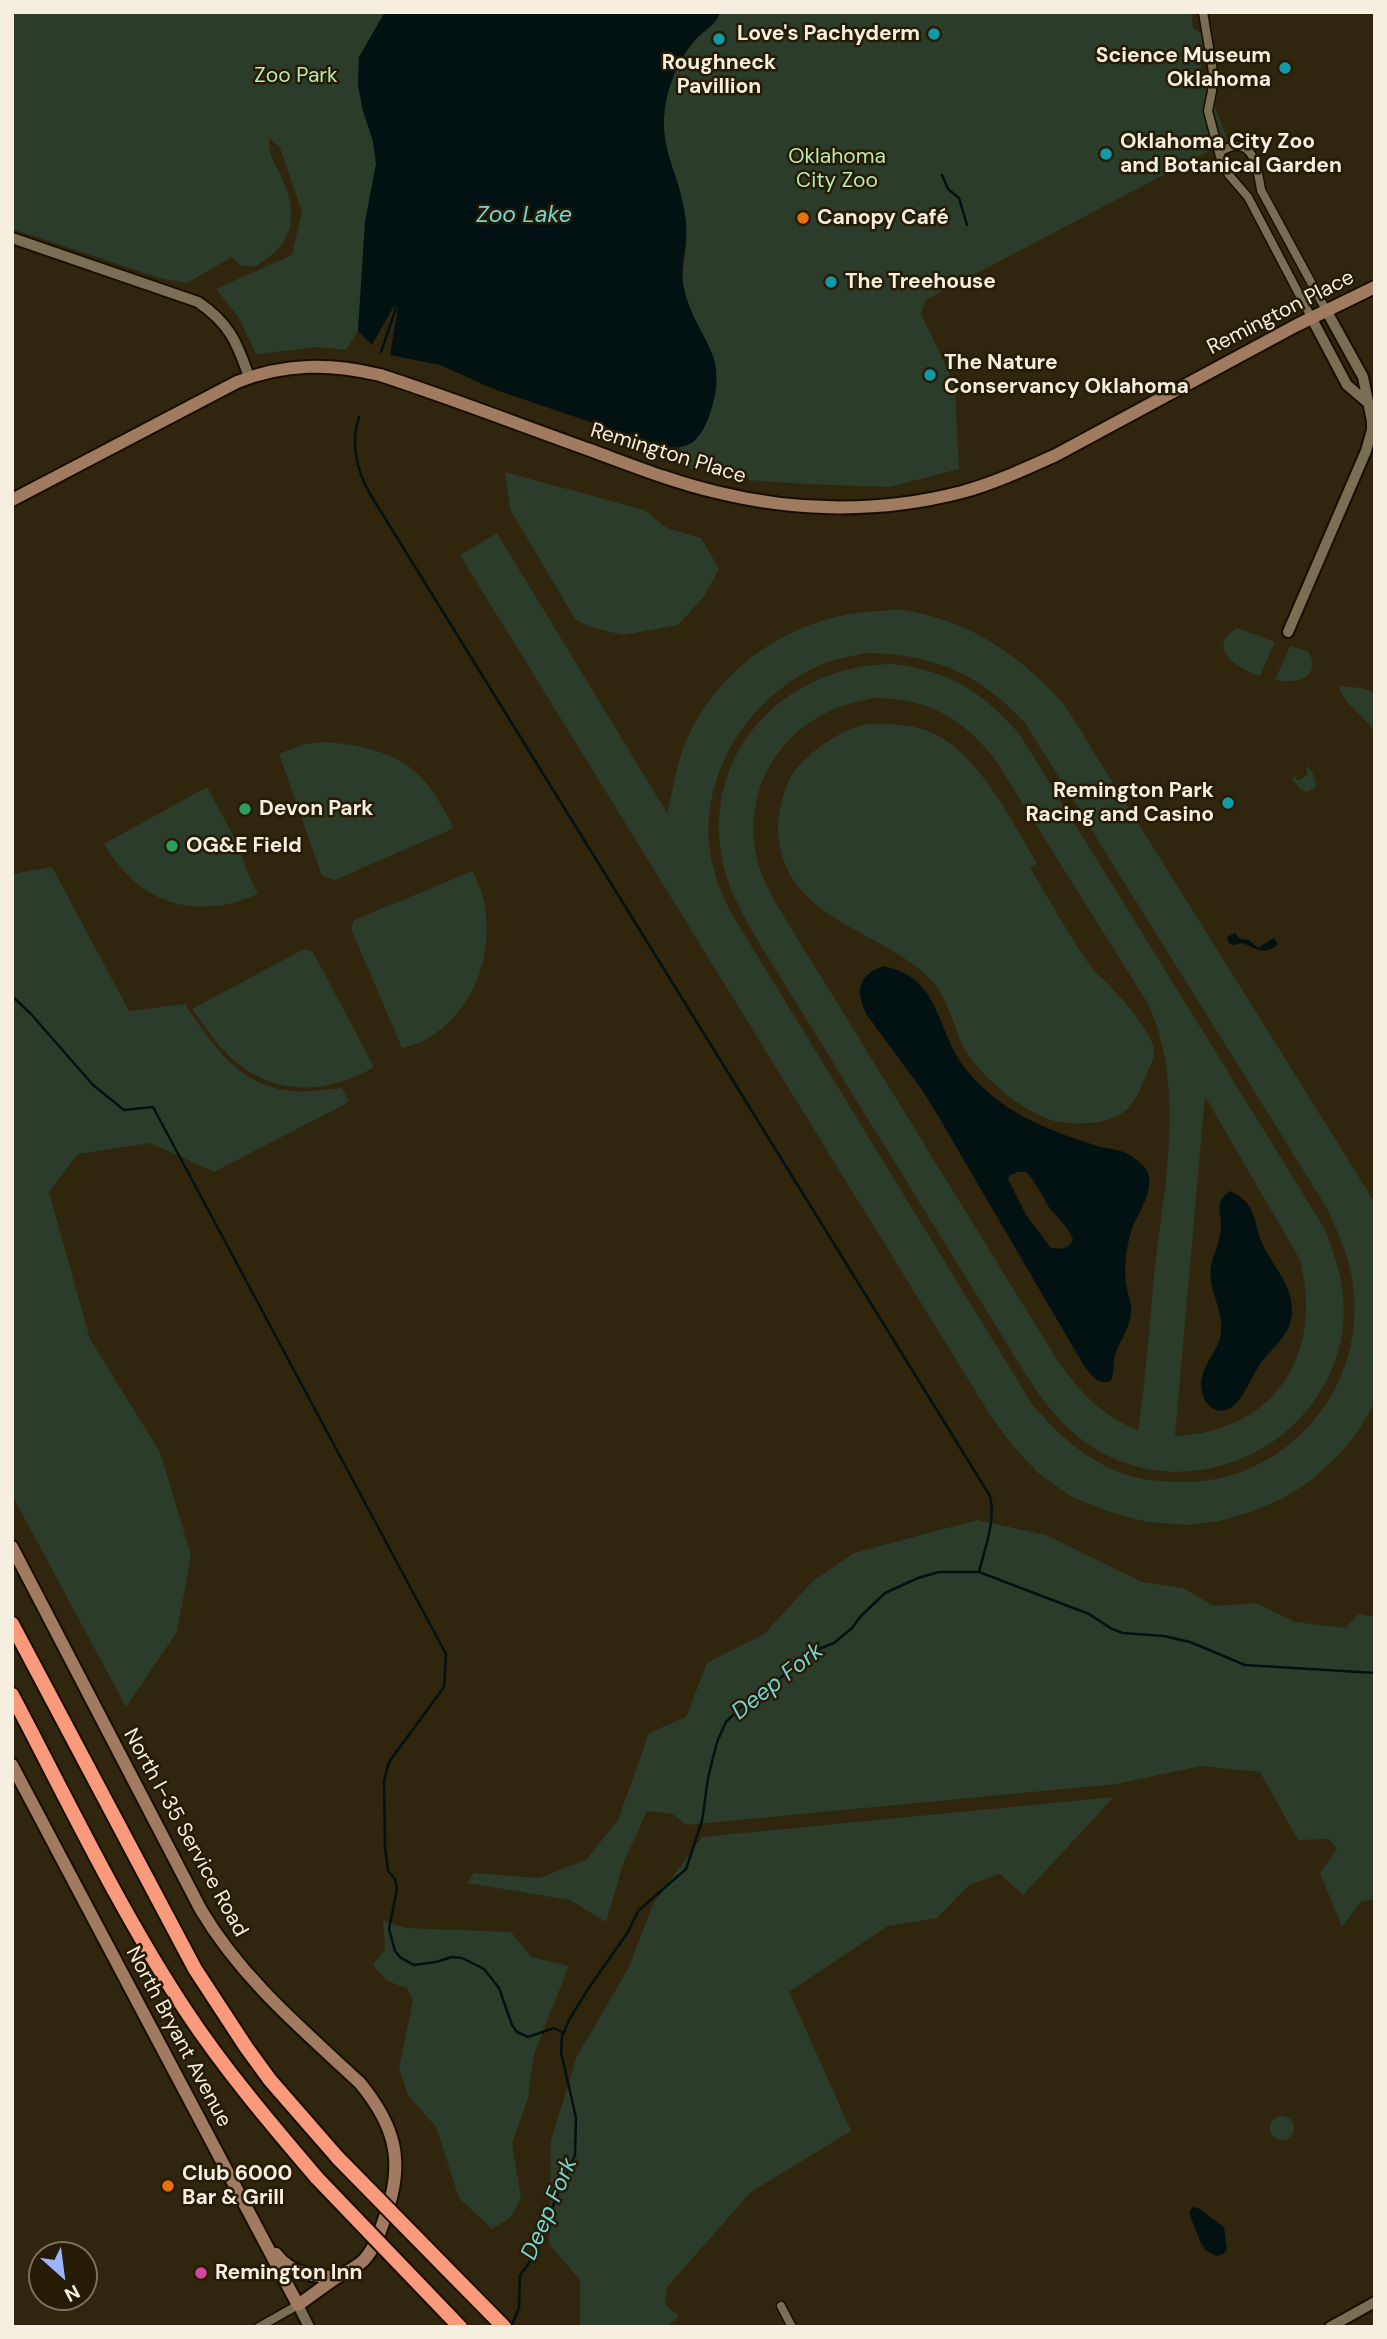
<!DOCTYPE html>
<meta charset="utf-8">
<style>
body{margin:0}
#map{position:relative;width:1387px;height:2339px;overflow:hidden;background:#30250d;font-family:"DM Sans",sans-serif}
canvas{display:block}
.frame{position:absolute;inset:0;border:14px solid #f6efe0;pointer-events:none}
.north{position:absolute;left:28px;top:2241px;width:70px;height:70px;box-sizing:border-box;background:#261b04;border:2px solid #79705c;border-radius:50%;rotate:152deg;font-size:19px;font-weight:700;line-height:28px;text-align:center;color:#f6efe0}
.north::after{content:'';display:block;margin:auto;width:24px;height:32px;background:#9cb4fd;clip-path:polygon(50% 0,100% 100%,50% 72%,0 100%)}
</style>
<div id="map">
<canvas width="1387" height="2339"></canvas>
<div class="frame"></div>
<div class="north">N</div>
</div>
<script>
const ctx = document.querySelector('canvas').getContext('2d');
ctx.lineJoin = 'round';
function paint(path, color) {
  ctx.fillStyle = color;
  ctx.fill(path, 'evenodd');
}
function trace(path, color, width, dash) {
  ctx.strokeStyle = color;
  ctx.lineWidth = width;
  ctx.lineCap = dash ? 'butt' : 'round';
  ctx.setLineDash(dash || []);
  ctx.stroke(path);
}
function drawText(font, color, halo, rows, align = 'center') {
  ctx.font = font + ' "DM Sans",sans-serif';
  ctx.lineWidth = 5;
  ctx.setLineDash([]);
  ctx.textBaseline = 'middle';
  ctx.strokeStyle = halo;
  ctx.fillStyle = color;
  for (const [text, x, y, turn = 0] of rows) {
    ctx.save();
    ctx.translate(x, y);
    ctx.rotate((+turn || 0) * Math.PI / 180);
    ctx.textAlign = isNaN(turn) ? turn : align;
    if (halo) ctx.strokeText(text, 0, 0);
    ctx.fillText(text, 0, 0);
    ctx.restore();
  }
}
paint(new Path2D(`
 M12 12H385L359 57 358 85 363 111 373 141 376 164 365 222 358 331 346 350 318 347 256 354 239 318 216 289 292 255 302 212 280 148 270 138C267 152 274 162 280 174 300 216 295 242 255 267L240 265 232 257 187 283 160 278 12 229Z
 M720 12H1191L1193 28 1201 33 1205 41 1201 68 1228 141 926 300 921 314 955 385 959 469 890 487 803 484 749 480 746 473 703 464 696 470 678 465 681 456 679 448 694 442C700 429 713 407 716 394 722 354 692 326 684 289 680 271 688 254 686 236 683 200 665 164 664 127 663 96 676 62 696 39 705 29 716 26 720 12Z
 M505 472 644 510 667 528 701 538 719 569 704 596 678 625 623 635 590 627 575 619 510 509Z
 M497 533 667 813C674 788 676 762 688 737 721 663 801 612 882 611 890 610 900 609 908 611 973 622 1021 657 1064 704L1375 1203V1402L1357 1433 1337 1457 1309 1482 1282 1499 1251 1512 1220 1521 1187 1525 1147 1522 1107 1511 1070 1496 1037 1472 1012 1445 992 1418 460 555ZM868 653C934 654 980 674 1025 723L1325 1205C1339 1234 1352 1262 1354 1295 1362 1397 1280 1486 1176 1482 1159 1481 1140 1480 1124 1474 1084 1459 1059 1435 1032 1404L733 916C724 899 717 884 713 866 693 784 745 697 821 665 836 658 852 656 868 653Z
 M1237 628 1275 642 1260 676C1239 669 1204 648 1237 628Z
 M1290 646 1309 652C1322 679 1295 684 1275 680Z
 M894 664C950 671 984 693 1020 735L1323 1226C1339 1262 1349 1299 1341 1340 1317 1453 1181 1511 1085 1442 1061 1425 1044 1402 1028 1378L758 941C742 913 726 886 721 853 705 746 790 664 894 664ZM877 698C930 699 964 719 996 761L1147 1002C1187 1085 1164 1187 1154 1276 1149 1327 1146 1379 1138 1430 1102 1416 1081 1393 1059 1363L775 902C768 888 760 874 757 858 739 776 796 707 877 698ZM1205 1096 1300 1260C1324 1354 1275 1432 1175 1436Z
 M1339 686 1361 688 1375 693V733C1366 717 1341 702 1339 686Z
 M869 724C888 724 910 724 928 731 978 751 1010 819 1037 863L1030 868C1050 901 1069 935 1091 967 1096 974 1104 979 1110 986 1126 1003 1144 1023 1153 1045 1157 1055 1150 1066 1146 1075 1141 1088 1136 1102 1125 1111 1108 1126 1068 1126 1048 1119 1017 1107 977 1074 962 1044 952 1021 947 996 929 978 882 931 795 921 780 847 775 824 780 801 789 780 801 756 843 727 869 724Z
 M325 742C366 745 407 754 432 790 440 801 447 816 454 828L335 880 322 876 279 754 304 744Z
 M1308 767C1315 776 1322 787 1307 792L1300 789 1292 778 1295 776 1296 780H1300L1308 774 1306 769Z
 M207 787 240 848 246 870 258 894C195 922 138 903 104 844Z
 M52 867 129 1011 185 1004C212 1044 239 1087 292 1091 308 1093 326 1089 342 1088L349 1102 214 1172 150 1143 78 1154 49 1192 90 1339 160 1452 191 1555 177 1632 126 1707 12 1495V874Z
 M473 871C477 881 482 891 484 902 494 953 476 1006 432 1036 424 1042 412 1045 402 1048L351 929 354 920Z
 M304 949 313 952 374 1067C326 1096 271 1096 229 1056 215 1042 204 1025 192 1009Z
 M977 1520 1046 1535 1142 1582 1183 1588 1214 1606 1256 1603 1295 1622 1345 1628 1359 1614 1375 1617V1899L1362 1901 1342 1927 1320 1873 1337 1849 1329 1839 1298 1840 1260 1772 1201 1766 1116 1784 686 1825 673 1814 647 1811 623 1864 606 1922 570 1900 467 1883 474 1873 539 1878 586 1860 618 1820 649 1733 686 1717 707 1663 764 1634 813 1581 854 1553Z
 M1114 1797 1023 1895 1000 1874 969 1885 937 1918 888 1926 789 1992 851 2131 751 2192 667 2287 665 2304 679 2316 667 2327H580V2280L549 2244 551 2141 576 2058 629 1967 653 1904 702 1837Z
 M383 1920 406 1928 511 1932 531 1957 569 1966 534 2054 528 2098 512 2143 521 2198 510 2218 492 2229 459 2198 436 2127 408 2095 399 2068 413 2000 407 1988 387 1981 373 1965 385 1949Z
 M1270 2128a12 12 0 1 1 24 0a12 12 0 1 1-24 0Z`), '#2c3c2a');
paint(new Path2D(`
 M385 12H720C716 26 705 29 696 39 676 62 663 96 664 127 665 156 680 181 684 209 686 219 687 231 686 241 684 257 680 272 684 288 689 314 704 333 713 356 722 377 712 426 694 441 686 448 675 448 664 447L496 390 440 365 390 355 398 307 397 305 394 306 372 345 358 331 365 222 376 164 373 141 363 111 358 85 359 57Z
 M1235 933 1240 939 1249 940 1258 948 1274 938 1278 944C1264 957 1256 948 1242 943L1234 945 1229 943 1227 937Z
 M883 966C932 976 935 1012 954 1051 964 1071 983 1089 1000 1102 1029 1123 1063 1135 1097 1146 1107 1149 1119 1149 1128 1154 1136 1159 1147 1166 1149 1176 1152 1196 1137 1214 1131 1232 1126 1248 1124 1267 1126 1284 1127 1293 1132 1302 1131 1310 1131 1327 1120 1340 1115 1355 1113 1364 1114 1372 1111 1381 1097 1385 1091 1375 1083 1364L937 1114 922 1090 867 1015C855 992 857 976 883 966ZM1018 1172H1026C1036 1182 1041 1194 1048 1206 1057 1218 1067 1225 1073 1239 1069 1250 1062 1249 1051 1248L1026 1215 1008 1179 1010 1175Z
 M1230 1191C1258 1204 1252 1220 1262 1243 1273 1267 1292 1283 1292 1311 1292 1336 1269 1349 1257 1369 1248 1382 1237 1419 1214 1409 1210 1407 1205 1402 1204 1398 1193 1370 1218 1356 1221 1333 1223 1319 1217 1304 1213 1291 1205 1262 1218 1255 1221 1229 1222 1220 1218 1210 1220 1203 1222 1197 1225 1195 1230 1191Z
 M1192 2207 1198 2208 1224 2227 1227 2250 1223 2254 1216 2256 1205 2250 1201 2243 1189 2213Z`), '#021213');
trace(new Path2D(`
 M942 175 948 189 959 198 967 225
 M381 352 397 305
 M359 417C350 443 357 471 370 494L990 1496C996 1521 985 1547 979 1572
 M12 996 31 1014 93 1085 124 1110 153 1107 446 1654 444 1687 389 1762 384 1781 385 1847 388 1871 395 1879 397 1889 389 1929 395 1951 401 1958 414 1965 436 1962 452 1957 462 1958 484 1969 499 1988 512 2025 517 2032 528 2037 554 2028 563 2033
 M511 2327 519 2308 520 2275 533 2258 541 2241 556 2198 575 2155 576 2118 561 2052 562 2037 569 2020 588 1989 628 1932 638 1911 686 1869 702 1821 708 1778 717 1742 726 1722 741 1707 787 1673 796 1662 814 1651 834 1643 852 1628 860 1617 885 1593 918 1578 939 1572H979L1089 1614 1112 1629 1123 1633 1164 1636 1190 1642 1245 1665 1375 1673`), '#021213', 2.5);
const minor = new Path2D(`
 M1203 12 1213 72 1212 91 1208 111 1221 160 1229 175 1248 197 1311 317
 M1220 152C1252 132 1257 165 1261 190L1326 310
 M781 2306 792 2327
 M259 2327 298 2305`);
const tertiary = new Path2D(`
 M12 238 198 302C229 323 237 342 249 377
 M1311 317 1347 385 1367 402
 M1288 632 1366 451 1372 430V421L1363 377 1326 310
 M298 2305 309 2327
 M1330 2327 1375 2302`);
const secondary = new Path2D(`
 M12 500 237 382C285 363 330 363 380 375 451 398 520 425 590 450 631 465 673 482 716 492 796 512 882 513 962 492 995 483 1025 469 1056 455L1297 325 1375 287
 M12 1547 201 1910C242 1979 302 2029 360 2083 396 2127 405 2163 385 2217 380 2232 375 2248 364 2260 356 2268 346 2272 337 2277 324 2286 311 2296 298 2305L12 1765
 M276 2254C291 2274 314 2277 338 2277`);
const motorway = new Path2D(`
 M12 1624 195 1969 246 2047 270 2080 338 2158
 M12 1695C68 1801 120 1911 186 2011 225 2070 271 2124 317 2178
 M442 2264 504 2327`);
trace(minor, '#180e00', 11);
trace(tertiary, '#180e00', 14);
trace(secondary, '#180e00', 16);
trace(motorway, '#180e00', 18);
trace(minor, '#7a6e54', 8);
trace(tertiary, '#7a6e54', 10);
trace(secondary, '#a07b60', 12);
trace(motorway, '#fa9a7c', 14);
const motorwayBridge = new Path2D(`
 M338 2158 442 2264
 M317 2178 460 2327`);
trace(motorwayBridge, '#180e00', 18, []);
trace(motorwayBridge, '#fa9a7c', 14);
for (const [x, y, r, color] of [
 [934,34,7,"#0f9aa8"],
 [719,39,7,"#0f9aa8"],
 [1285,68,7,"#0f9aa8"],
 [1106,154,7,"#0f9aa8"],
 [803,218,7,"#e8710a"],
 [831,282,7,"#0f9aa8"],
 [930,375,7,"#0f9aa8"],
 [1228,803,7,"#0f9aa8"],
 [245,809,7,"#2e9e5b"],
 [172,846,7,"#2e9e5b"],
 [168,2186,7,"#e8710a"],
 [201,2273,7,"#d1479c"]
]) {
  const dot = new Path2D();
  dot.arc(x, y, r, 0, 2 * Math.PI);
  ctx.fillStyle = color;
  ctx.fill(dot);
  trace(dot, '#261b04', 2.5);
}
drawText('bold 21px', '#f6efe0', '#261b04', [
 ["Love's Pachyderm",920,34,"right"],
 ["Science Museum",1271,56,"right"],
 ["Oklahoma",1271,80,"right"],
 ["Roughneck",719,63,"center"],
 ["Pavillion",719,87,"center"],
 ["Oklahoma City Zoo",1120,142],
 ["and Botanical Garden",1120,166],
 ["Canopy Café",817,218],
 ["The Treehouse",845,282],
 ["The Nature",944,363],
 ["Conservancy Oklahoma",944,387],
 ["Remington Park",1214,791,"right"],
 ["Racing and Casino",1214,815,"right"],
 ["Devon Park",259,809],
 ["OG&E Field",186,846],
 ["Club 6000",182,2174],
 ["Bar & Grill",182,2198],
 ["Remington Inn",215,2273]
], 'left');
drawText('21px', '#b9eab1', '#261b04', [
 ["Zoo Park",296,76],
 ["Oklahoma",837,157],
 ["City Zoo",837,181]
]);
drawText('21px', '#f6efe0', '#261b04', [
 ["Remington Place",1281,313,-27],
 ["Remington Place",668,454,17],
 ["North I-35 Service Road",185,1833,61],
 ["North Bryant Avenue",178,2037,62]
]);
drawText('italic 23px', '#74d5d9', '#261b04', [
 ["Zoo Lake",524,216],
 ["Deep Fork",778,1682,-38],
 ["Deep Fork",550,2209,-67]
]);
</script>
